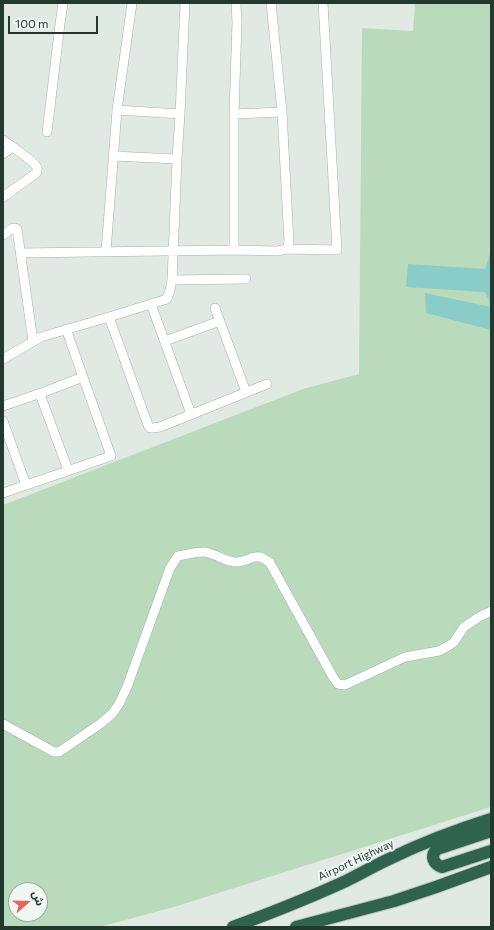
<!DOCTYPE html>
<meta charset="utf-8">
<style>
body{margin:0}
#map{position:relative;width:494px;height:930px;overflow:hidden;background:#e0eae3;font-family:Commissioner,"Noto Sans Arabic",sans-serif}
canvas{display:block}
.frame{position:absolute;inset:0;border:4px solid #21392e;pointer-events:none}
.north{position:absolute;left:8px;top:882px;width:40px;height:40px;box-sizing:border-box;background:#f0f7f2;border:1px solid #9daba4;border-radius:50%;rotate:70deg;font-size:11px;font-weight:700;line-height:16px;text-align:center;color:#21392e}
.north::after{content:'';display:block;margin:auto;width:14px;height:18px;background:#ea625e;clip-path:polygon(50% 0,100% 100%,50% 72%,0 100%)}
.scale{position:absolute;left:8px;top:16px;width:90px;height:18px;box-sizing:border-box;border:2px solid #21392e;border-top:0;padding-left:5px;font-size:12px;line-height:14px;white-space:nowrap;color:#21392e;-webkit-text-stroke:3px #f0f7f2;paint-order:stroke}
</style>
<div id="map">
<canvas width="494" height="930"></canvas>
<div class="frame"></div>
<div class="north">ش</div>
<div class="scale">100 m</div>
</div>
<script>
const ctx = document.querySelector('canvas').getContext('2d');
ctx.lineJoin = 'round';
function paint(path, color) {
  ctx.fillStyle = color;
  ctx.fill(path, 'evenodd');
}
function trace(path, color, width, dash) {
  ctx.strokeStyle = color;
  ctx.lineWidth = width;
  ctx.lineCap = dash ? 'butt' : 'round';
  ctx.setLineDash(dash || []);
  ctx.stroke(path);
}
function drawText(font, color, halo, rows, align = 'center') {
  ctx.font = font + ' Commissioner,sans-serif';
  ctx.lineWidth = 4;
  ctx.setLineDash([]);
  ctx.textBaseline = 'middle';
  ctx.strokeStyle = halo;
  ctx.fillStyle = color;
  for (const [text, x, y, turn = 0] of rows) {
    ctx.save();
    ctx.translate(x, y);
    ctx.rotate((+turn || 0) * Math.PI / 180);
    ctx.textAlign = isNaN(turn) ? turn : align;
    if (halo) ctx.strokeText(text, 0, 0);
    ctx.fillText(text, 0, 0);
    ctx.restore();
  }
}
paint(new Path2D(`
 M415 3H491V807L174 907 99 927H3V505L303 389 359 374 362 28 413 31ZM16 890H40V914H16Z`), '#b9dabb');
paint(new Path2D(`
 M491 251V304L485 292 406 287 408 264 485 269Z
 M425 293 491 307V330L426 313Z`), '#8accc8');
const minor = new Path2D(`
 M117 110 180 114
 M234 114 282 112
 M47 132 60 24 63 3
 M3 140C12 147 29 157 36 166 38 168 37 169 37 172L35 174 3 197
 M3 154 12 147
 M113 156 177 159
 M3 235 13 228H15L17 229 33 341
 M287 249 337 250 323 3
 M234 250V114L237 22 236 3
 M106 251 117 110 132 3
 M21 253 234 250 277 251 287 249 289 242 282 112 271 3
 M172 280 246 279
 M151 304 191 414
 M215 308 246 392
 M109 317 148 425 150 428H153L160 427 267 384
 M165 341 220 321
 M3 359 41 337 109 317 167 299 170 290 172 280 177 159 180 114 185 3
 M3 406 44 392
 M3 421 26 485
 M68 470 44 405 41 397V394L44 392 83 377
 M3 493 111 456 66 329
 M3 724 54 752H59L100 724 112 714 119 704 127 687 170 568 178 556C186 555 195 552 203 552 214 552 225 562 235 562 250 563 254 549 270 563L333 677 338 684 345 685 405 657 439 651 450 645 454 642 464 627 479 617 491 611`);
const highway = new Path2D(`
 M491 831 437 849C430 856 433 864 442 867L491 851
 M233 927C271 913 309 898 346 881 360 874 374 866 389 859 422 843 456 830 491 819
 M296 927 394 901 436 887 491 867`);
trace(minor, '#a3b1a9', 10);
trace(highway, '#bcc4c0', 14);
trace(minor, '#fff', 9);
trace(highway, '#2f634d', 12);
drawText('11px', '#21392e', '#f0f7f2', [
 ["Airport Highway",356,860,-25]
]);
</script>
